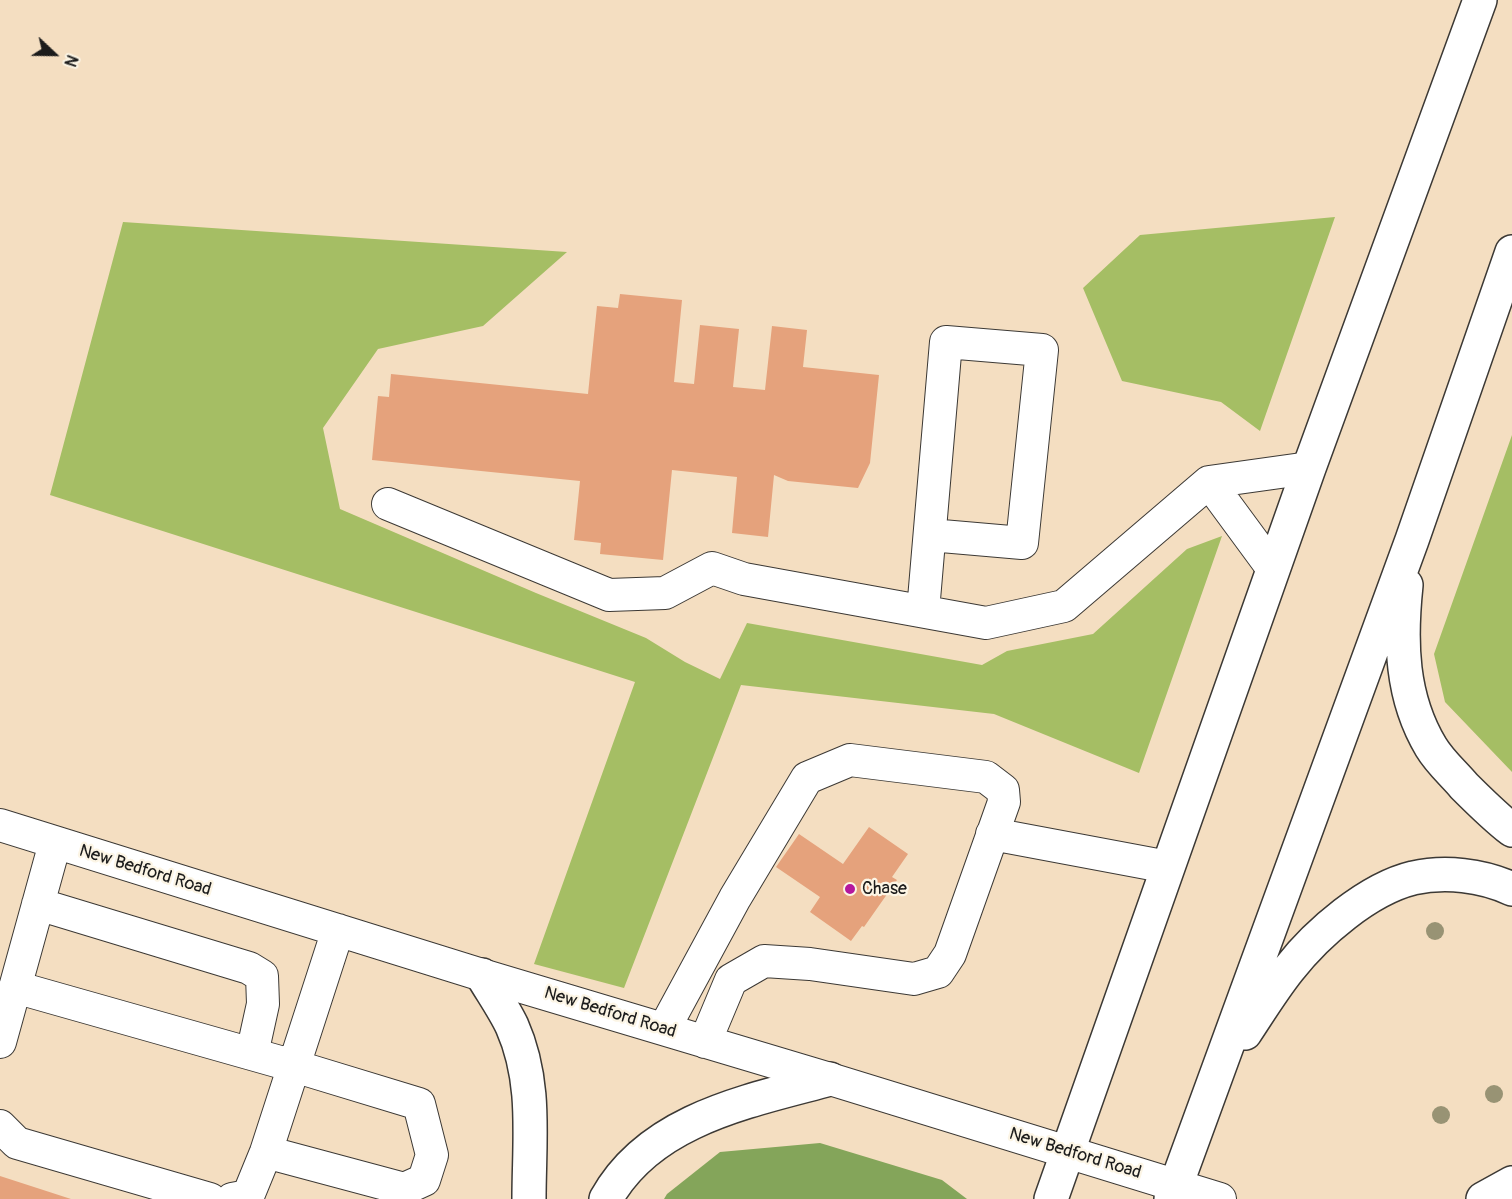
<!DOCTYPE html>
<style>
body{margin:0}
#map{position:relative;width:1512px;height:1199px;overflow:hidden;background:#f4dec1;font-family:Pangolin,sans-serif}
canvas{display:block}
.north{position:absolute;left:24px;top:24px;width:60px;height:60px;-webkit-text-stroke:4px #fcf5e5;paint-order:stroke;rotate:112deg;font-size:16px;font-weight:700;line-height:24px;text-align:center;color:#1c1c1c}
.north::after{content:'';display:block;margin:auto;width:21px;height:27px;background:#1c1c1c;clip-path:polygon(50% 0,100% 100%,50% 72%,0 100%)}
</style>
<div id="map">
<canvas width="1512" height="1199"></canvas>
<div class="north">N</div>
</div>
<script>
const ctx = document.querySelector('canvas').getContext('2d');
ctx.lineJoin = 'round';
function paint(path, color) {
  ctx.fillStyle = color;
  ctx.fill(path, 'evenodd');
}
function trace(path, color, width, dash) {
  ctx.strokeStyle = color;
  ctx.lineWidth = width;
  ctx.lineCap = dash ? 'butt' : 'round';
  ctx.setLineDash(dash || []);
  ctx.stroke(path);
}
function drawText(font, color, halo, rows, align = 'center') {
  ctx.font = font + ' Pangolin,sans-serif';
  ctx.lineWidth = 4.5;
  ctx.setLineDash([]);
  ctx.textBaseline = 'middle';
  ctx.strokeStyle = halo;
  ctx.fillStyle = color;
  for (const [text, x, y, turn = 0] of rows) {
    ctx.save();
    ctx.translate(x, y);
    ctx.rotate((+turn || 0) * Math.PI / 180);
    ctx.textAlign = isNaN(turn) ? turn : align;
    if (halo) ctx.strokeText(text, 0, 0);
    ctx.fillText(text, 0, 0);
    ctx.restore();
  }
}
paint(new Path2D(`
 M1335 217 1260 431 1221 402 1122 381 1083 288 1140 235Z
 M123 222 567 252 483 326 378 349 323 428 340 509 536 593 646 638 685 662 720 679 747 623 982 665 1007 651 1093 634 1187 549 1222 536 1139 773 994 714 741 685 624 988 534 964 635 682 50 495Z
 M1512 435V772L1445 702 1434 654Z`), '#a5be64');
paint(new Path2D(`
 M820 1143 942 1180 967 1199H664L667 1194 720 1152Z`), '#84a55a');
paint(new Path2D(`
 M620 294 682 300 674 382 694 384 700 325 739 329 733 387 765 390 772 326 807 330 803 367 879 375 870 463 858 488 788 481 774 475 768 537 732 533 737 477 672 470 663 560 600 554 601 543 574 540 580 481 372 460 378 396 389 397 391 374 588 394 597 306 618 308Z
 M869 827 908 854 892 877 897 880 864 927 862 926 851 941 810 912 820 897 776 867 799 834 843 864Z
 M0 1176 71 1199H0Z`), '#e5a27c');
const minor = new Path2D(`
 M1209 482 1273 569
 M388 504 609 595 665 593 712 568 744 579 986 623 1064 606 1209 482 1309 468
 M923 611 946 342 1042 350 1022 543 930 535
 M0 825 482 975 830 1079 1220 1199
 M992 834 1168 867
 M38 904 249 968 262 976 263 1004 252 1054
 M15 987 294 1066 419 1104 432 1155 424 1180 404 1189 266 1152
 M664 1029 735 898 807 778 850 760 986 777 1003 790 1004 802 950 954 938 972 914 979 810 964 764 961 731 980 705 1042
 M0 1042 55 843
 M0 1126 17 1143 210 1199
 M232 1199 248 1196 266 1152 338 930`);
const highway = new Path2D(`
 M1406 585C1400 642 1401 697 1431 747 1440 762 1453 773 1464 786 1479 801 1495 817 1512 830
 M482 975C492 992 504 1009 512 1026 537 1082 529 1140 529 1199
 M1245 1033C1259 1012 1273 989 1289 969 1317 933 1368 889 1413 878 1445 871 1482 875 1512 889
 M606 1199C650 1119 749 1101 830 1079
 M1051 1199 1309 468 1480 0
 M1171 1199 1412 540 1512 252
 M1483 1199 1512 1183`);
trace(minor, '#3c3935', 34);
trace(highway, '#3c3935', 36);
trace(minor, '#fff', 32);
trace(highway, '#fff', 33);
ctx.fillStyle = '#989374';
for (const [x, y] of [
 [1435,931],
 [1494,1094],
 [1441,1115]
]) {
  ctx.beginPath();
  ctx.arc(x, y, 9, 0, 2 * Math.PI);
  ctx.fill();
}
for (const [x, y, r, color] of [
 [850,889,6,"#b5179e"]
]) {
  const dot = new Path2D();
  dot.arc(x, y, r, 0, 2 * Math.PI);
  ctx.fillStyle = color;
  ctx.fill(dot);
  trace(dot, '#fcf5e5', 2);
}
drawText('18px', '#1c1c1c', '#fcf5e5', [
 ["New Bedford Road",145,871,17],
 ["New Bedford Road",610,1013,17],
 ["New Bedford Road",1075,1154,17]
]);
drawText('18px', '#1c1c1c', '#fcf5e5', [
 ["Chase",862,889]
], 'left');
</script>
